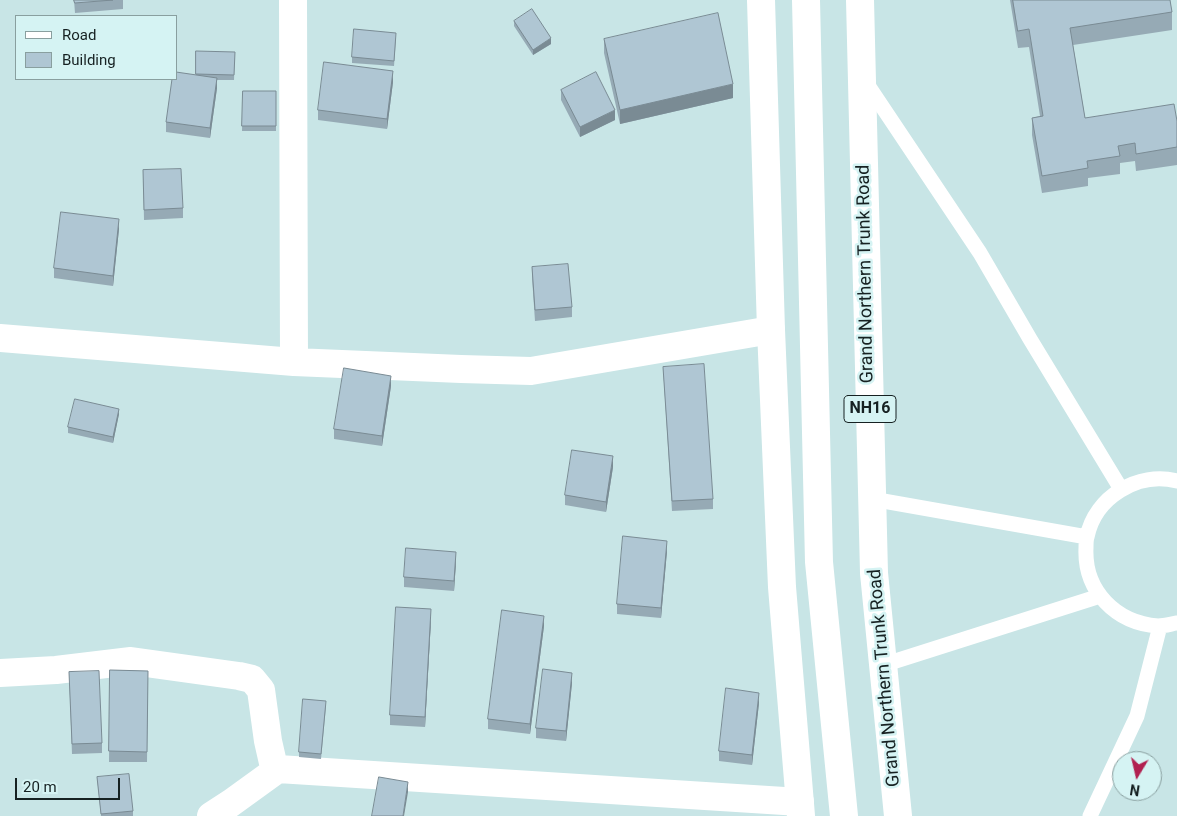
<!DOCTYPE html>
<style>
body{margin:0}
#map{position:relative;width:1177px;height:816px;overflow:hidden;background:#c8e5e6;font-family:Roboto,sans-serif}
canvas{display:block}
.legend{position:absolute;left:15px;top:15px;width:162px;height:65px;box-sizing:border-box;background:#d5f3f3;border:1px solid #899f9f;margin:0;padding:6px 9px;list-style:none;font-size:15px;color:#162122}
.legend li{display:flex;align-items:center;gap:10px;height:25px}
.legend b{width:25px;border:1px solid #899f9f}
.north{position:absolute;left:1112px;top:751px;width:50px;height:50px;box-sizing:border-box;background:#d5f3f3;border:1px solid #899f9f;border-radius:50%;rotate:189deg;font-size:14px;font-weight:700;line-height:20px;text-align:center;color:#162122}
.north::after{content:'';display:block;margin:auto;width:18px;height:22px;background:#b12050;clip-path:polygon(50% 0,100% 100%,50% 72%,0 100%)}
.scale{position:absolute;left:15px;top:778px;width:105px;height:22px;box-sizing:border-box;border:2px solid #162122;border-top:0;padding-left:6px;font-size:15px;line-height:18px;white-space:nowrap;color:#162122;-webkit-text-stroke:4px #d5f3f3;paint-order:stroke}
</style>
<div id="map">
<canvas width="1177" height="816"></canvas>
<ul class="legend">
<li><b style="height:6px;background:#fff"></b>Road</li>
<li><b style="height:14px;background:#afc6d3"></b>Building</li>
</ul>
<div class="north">N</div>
<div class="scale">20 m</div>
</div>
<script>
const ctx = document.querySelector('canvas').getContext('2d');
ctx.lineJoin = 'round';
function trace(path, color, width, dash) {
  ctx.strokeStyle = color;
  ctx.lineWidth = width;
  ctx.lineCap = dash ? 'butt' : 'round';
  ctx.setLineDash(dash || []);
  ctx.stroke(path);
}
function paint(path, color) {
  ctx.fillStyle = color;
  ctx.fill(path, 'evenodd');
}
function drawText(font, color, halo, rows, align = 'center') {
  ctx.font = font + ' Roboto,sans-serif';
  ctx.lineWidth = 5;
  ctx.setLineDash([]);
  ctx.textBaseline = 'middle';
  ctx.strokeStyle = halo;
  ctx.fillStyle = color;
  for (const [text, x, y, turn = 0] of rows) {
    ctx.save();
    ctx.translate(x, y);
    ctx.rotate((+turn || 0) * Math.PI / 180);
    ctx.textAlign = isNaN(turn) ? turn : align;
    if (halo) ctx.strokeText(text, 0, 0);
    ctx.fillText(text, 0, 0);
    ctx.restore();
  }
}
trace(new Path2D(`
 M865 81 980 253 1030 339 1121 489
 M1177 481C1138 471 1095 497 1087 537 1086 540 1086 545 1086 548 1084 591 1116 623 1158 626 1164 626 1171 624 1177 623
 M872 499 1087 537
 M883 665 1100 596
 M1090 816 1137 716 1160 626`), '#fff', 15);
trace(new Path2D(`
 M293 0 294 362
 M0 338 294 362 461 369 531 371 771 330
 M0 673 56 670 131 661 239 676 252 679 261 690 268 741 273 763 278 769 800 802
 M211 816 231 803 278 769`), '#fff', 28);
trace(new Path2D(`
 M761 0 771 330 782 587 801 816`), '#fff', 28);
trace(new Path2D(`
 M806 0 819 562 844 816
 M860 0 874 573 898 816`), '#fff', 28);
paint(new Path2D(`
 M74 0H123V9L75 13Z
 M1010 0H1170L1172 12V30L1073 45 1085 118 1177 121V165L1136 171 1135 161 1120 163V174L1088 178V186L1042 193 1032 135V118L1040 116 1029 47 1018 48Z
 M514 21 551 44 533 55 514 26Z
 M396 38 394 66 352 63V57Z
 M604 39 733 98 620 124 604 53Z
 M235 52 234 80H217V88L210 138 166 132V122L196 74Z
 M98 79H120V80Z
 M393 82 387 129 318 120V110Z
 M561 90 615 120 580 137 561 100Z
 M243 91H276V131H242Z
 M143 170 183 208V218L144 220Z
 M119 229 113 286 54 278V268Z
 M532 267 572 307V317L535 321 532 277Z
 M663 367 713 499V509L672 511Z
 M391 386 382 446 334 439V429Z
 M119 414 113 443 68 433V427Z
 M613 467 606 512 565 505V495Z
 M667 551 661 618 617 614V604Z
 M456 562 454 591 404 587V577Z
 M431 620 425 727 390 725V715Z
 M544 626 530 734 488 729V719Z
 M110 670 148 671 147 762H109Z
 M69 672 102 743V753L72 754Z
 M572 683 566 741 536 738V728Z
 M759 703 752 765 719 761V751Z
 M326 706 321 759 299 757V752Z
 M97 777 133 811V816H101Z`), '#96aab5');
paint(new Path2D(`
 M551 38V44L533 55V50Z
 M393 71V82L387 129V119Z
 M217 78V88L210 138V128Z
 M733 84V98L620 124V110Z
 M615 110V120L580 137V127Z
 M119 219V229L113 286V276Z
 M391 376V386L382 446V436Z
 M119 409V414L113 443V437Z
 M613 456V467L606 512V502Z
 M667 541V551L661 618V608Z
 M456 552V562L454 591V581Z
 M431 609V620L425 727V717Z
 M544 616V626L530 734V724Z
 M572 673V683L566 741V731Z
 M759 693V703L752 765V755Z
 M408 782V792L404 816H403Z`), '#7a8b94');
const building = new Path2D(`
 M74 0H113L75 3Z
 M1013 0H1170L1172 12 1070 28 1085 118 1174 104 1177 121V147L1136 154 1135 143 1118 146 1120 156 1087 161 1088 168 1042 176 1032 118 1043 116 1029 29 1018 31Z
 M532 9 551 38 533 50 514 21Z
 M718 13 733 84 620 110 604 39Z
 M354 29 396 33 394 61 352 57Z
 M196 51 235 52 234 75 196 74Z
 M324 62 393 71 387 119 318 110Z
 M176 72 217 78 210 128 166 122 172 79H176Z
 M596 72 615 110 580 127 561 90Z
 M243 91H276V126H242Z
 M181 169 183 208 144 210 143 170Z
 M61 212 119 219 113 276 54 268Z
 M568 264 572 307 535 310 532 267Z
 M704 364 713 499 672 501 663 367Z
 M344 368 391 376 382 436 334 429Z
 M75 399 119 409 113 437 68 427Z
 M572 450 613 456 606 502 565 495Z
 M623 536 667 541 661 608 617 604Z
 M406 548 456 552 454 581 404 577Z
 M396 607 431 609 425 717 390 715Z
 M502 610 544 616 530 724 488 719Z
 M543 669 572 673 566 731 536 728Z
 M110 670 148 671 147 752 109 751Z
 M99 671 102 743 72 744 69 672Z
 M726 688 759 693 752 755 719 751Z
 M303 699 326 701 321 754 299 752Z
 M129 774 133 811 101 814 97 777Z
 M379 777 408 782 403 816H372Z`);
paint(building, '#afc6d3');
trace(building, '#7a8b94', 1);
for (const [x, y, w] of [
 [870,409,52]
]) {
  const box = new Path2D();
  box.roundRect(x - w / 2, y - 13.5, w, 27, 4);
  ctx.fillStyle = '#d5f3f3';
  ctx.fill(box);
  trace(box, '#162122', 1);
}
drawText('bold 16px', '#162122', null, [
 ["NH16",870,409]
]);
drawText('18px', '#162122', '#d5f3f3', [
 ["Grand Northern Trunk Road",866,274,-91],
 ["Grand Northern Trunk Road",885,678,-95]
]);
</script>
